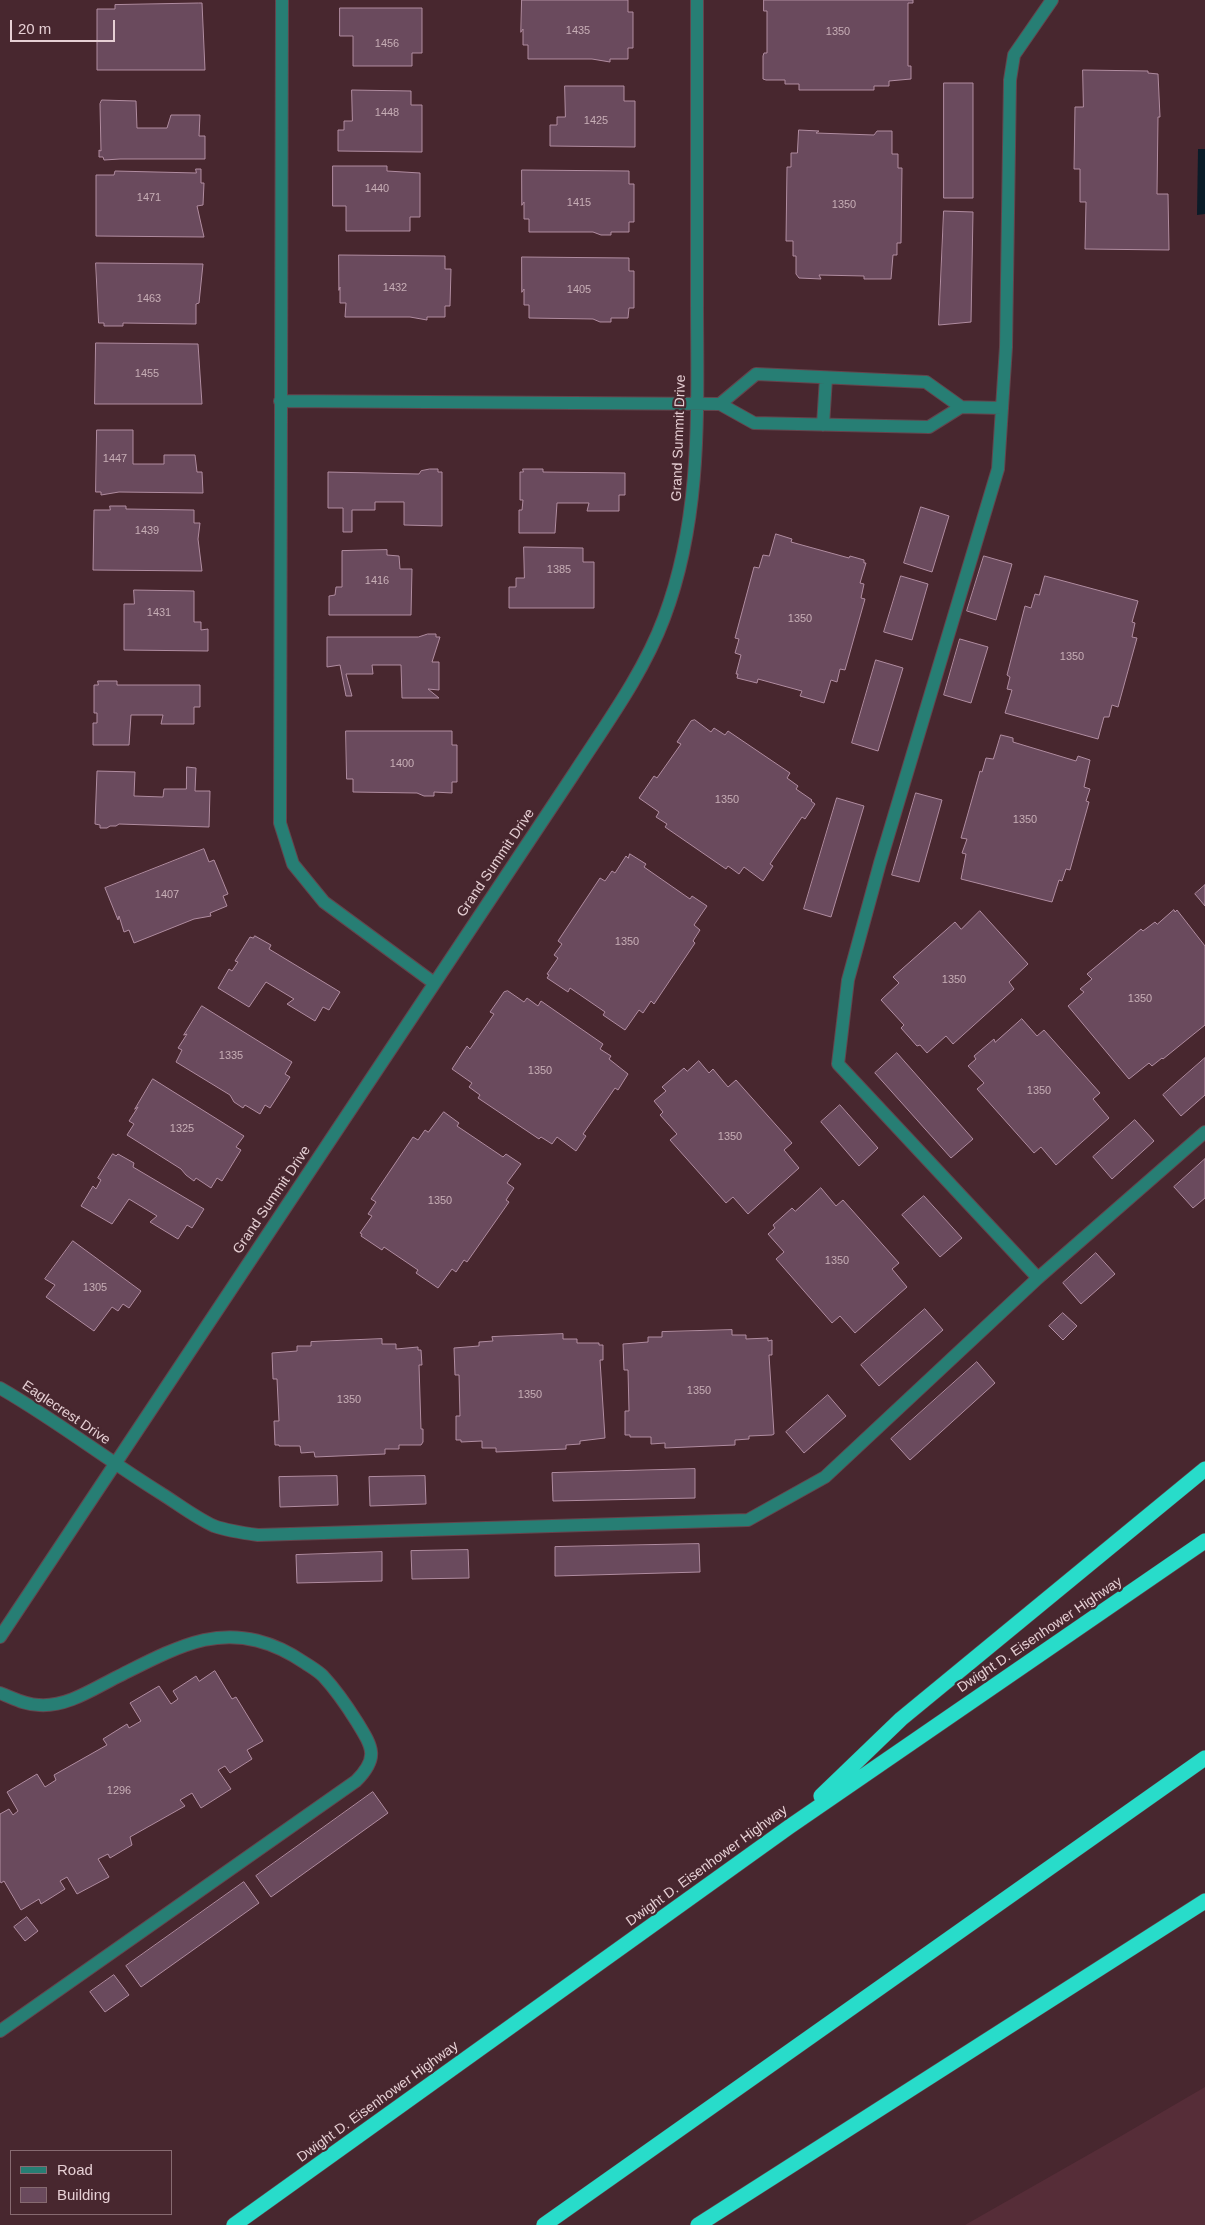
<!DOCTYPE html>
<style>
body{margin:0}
#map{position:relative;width:1205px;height:2225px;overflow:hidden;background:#48272f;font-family:Helvetica,sans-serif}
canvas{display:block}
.legend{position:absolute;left:10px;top:2150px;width:162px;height:65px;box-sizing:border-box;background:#48272f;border:1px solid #876a71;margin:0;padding:6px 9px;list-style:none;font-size:15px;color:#e6cfd4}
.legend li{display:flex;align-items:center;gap:10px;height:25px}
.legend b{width:25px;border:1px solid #876a71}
.scale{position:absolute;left:10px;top:20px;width:105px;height:22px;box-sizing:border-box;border:2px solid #e6cfd4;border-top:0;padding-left:6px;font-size:15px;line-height:18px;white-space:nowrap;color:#e6cfd4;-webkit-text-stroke:4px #48272f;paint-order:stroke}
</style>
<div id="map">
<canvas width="1205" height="2225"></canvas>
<ul class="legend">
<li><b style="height:6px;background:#277e74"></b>Road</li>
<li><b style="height:14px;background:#6a4a5d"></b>Building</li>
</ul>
<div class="scale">20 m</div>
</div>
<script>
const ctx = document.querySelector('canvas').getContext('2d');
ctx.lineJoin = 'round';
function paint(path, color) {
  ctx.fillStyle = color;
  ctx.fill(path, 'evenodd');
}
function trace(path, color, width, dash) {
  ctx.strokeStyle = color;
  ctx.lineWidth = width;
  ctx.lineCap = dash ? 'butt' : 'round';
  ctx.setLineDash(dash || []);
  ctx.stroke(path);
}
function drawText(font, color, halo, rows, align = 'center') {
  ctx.font = font + ' Helvetica,sans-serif';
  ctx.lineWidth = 4.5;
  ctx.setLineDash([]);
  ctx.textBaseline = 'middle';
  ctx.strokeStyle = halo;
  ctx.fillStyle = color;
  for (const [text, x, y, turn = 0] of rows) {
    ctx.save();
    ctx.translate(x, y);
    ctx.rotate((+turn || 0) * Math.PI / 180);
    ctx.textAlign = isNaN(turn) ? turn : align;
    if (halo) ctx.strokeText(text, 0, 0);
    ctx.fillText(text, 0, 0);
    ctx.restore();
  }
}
paint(new Path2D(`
 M1205 2087V2225H965L1116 2139Z`), '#562d38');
paint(new Path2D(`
 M1198 149H1205V214L1197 215Z`), '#0b1b28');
const building = new Path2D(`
 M522 0H628V12H633V48H628V59H610V62L592 59H528V45H523V29L521 32Z
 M764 0H913V3H908V66H911V79L889 81V86H874V90H799V84H785V80H766L763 79V56L764 53H767V11H764Z
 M199 3H202L205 70H97V9H115V5Z
 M340 8H422V53H412V66H353V36H340Z
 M1083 70 1148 71V73L1158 74 1160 117H1158L1157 194H1168L1169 250 1085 249 1086 202H1080V169H1074L1075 107H1083Z
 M944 83H973V198H944Z
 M565 86H624V101H635V147L550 146V125H557V117H565Z
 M352 90 411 91V105H422V152L338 151V130H344V121H352Z
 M102 100 136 101 137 128H167L171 115H200L199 136H205V159H120L104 160 103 157H99V150L101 151 100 104Z
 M799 130 819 131 816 133 874 135 877 131H892V154H898V168H902L901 243H897V255H893L891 279H864V276L819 275 821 279 799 278 796 274V256H793V241H786L787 167H791V153H797Z
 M333 166H387V171L420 173V217H410V231H346V206H333Z
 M196 169H201V183H204L203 205 197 206 204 237 96 236V175H114L115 171 196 173Z
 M522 170 629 171V184H634V222H629V232H611V235H601L593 232H529V219H524V202L522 205Z
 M944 211 973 212 971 322 939 325Z
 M339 255 445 256V269H451L450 306H445V317H427V320L410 317H345L346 303H340V287L339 290Z
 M522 257 629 258V271H634V308H629L628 318H611V322H600L593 319 529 318V305H524V289L522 292Z
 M96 263 203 264 199 303 196 304V324L123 323V326H104V323H99Z
 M96 343 198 344 202 404H95Z
 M97 430H133V464H164V455H195L197 472H202L203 493 119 492 101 495V492H96Z
 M430 469H438V472H442V526L404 525V502H375V510H352V532H343V508H328V472L419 474 421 471Z
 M523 469H543V472L625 473V495H619V511H587L589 503H557L555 533H519V510H522L523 500H520V472H523Z
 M110 506H126V509L194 510V523H200L198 539 202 571 93 570 94 510H110Z
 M921 507 949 516 932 572 904 563Z
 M776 534 792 539 791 542 849 558 850 556 864 560V563H866L860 583 864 584 861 598 865 599 845 670 840 669 837 682 831 680 824 703 800 696 802 691 758 679 757 683 737 678 738 674H736L741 655 735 653 739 639 735 638 754 567 759 568 763 555 769 556Z
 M524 547 583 548V562H594V608H509V587H516V578H524Z
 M387 550V555L399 556 400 569H412L411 615H329V596L335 595 336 587H342V551Z
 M984 556 1012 564 996 620 967 611Z
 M901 576 928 584 912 640 884 632Z
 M1045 576 1138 601 1132 622 1135 623 1132 637 1137 638 1118 707 1112 705 1109 717H1104L1098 739 1005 713 1012 690 1007 689 1010 677 1007 675 1025 606 1031 608 1035 594 1039 595Z
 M134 590 194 591V622H201V630L208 629V651L124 650V604H134Z
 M428 634H436V637H440L432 662H439V690L428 689 439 698H402L401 665H372L373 674H346L352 696H346L340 665 327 667V637H418Z
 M960 639 988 647 971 703 944 695Z
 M876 660 903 668 878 751 852 743Z
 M98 681H117V685H200V707H194V724H161L163 715H131L129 745H93V723H97V713H94V685H98Z
 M695 720 711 732 714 728 725 735 728 731 790 773 787 778 798 786 796 789 812 800 811 801 815 804 805 819 802 817 770 864 773 866 763 881 744 867 739 874 728 866 726 869 665 827 667 824 656 817 659 812 639 798 654 776 657 778 681 744 677 742 691 721Z
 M346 731H452V745H457V782H452V793L434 792V796H424L417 793 353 792V779H347Z
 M1001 735 1013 738V742L1076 761 1078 756 1090 760 1084 787 1090 789 1086 801 1089 802 1070 870 1066 869 1062 881 1059 880 1052 902 961 879 966 854 962 853 967 839 961 838 980 771 982 772 986 758 993 759Z
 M187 767 196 768 195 791H210L209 827 119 824 116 826H110L107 828H100V825L95 824 97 771 135 772 134 796 163 797 164 789H186Z
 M916 793 942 800 919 882 892 875Z
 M837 798 864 806 831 917 804 909Z
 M204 849 209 862 214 860 228 894 223 896 227 906 210 913 211 916 194 919 134 943 129 930 124 932 119 916 118 920 105 888Z
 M630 854 646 864 644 867 690 899 692 896 707 906 694 925 700 930 693 941 695 943 654 1004 651 1001 643 1013 639 1010 625 1030 603 1015 605 1012 570 988 568 992 547 978 549 975 547 974 558 958 554 955 562 944 558 941 600 878 605 881 612 871 615 873 626 856 628 858Z
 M1205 885V906L1195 894Z
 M1174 910 1175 912 1177 910 1205 946V1025L1163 1059 1162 1058 1152 1066 1149 1063 1129 1079 1068 1006 1084 992 1080 989 1092 979 1087 974 1141 929 1143 931 1155 922 1157 924Z
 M980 911 1028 964 1009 982 1014 989 953 1044 946 1036 927 1053 920 1045 917 1046 901 1028 904 1025 881 1000 899 983 893 977 955 922 961 929Z
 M255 936 271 945 269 949 340 992 329 1010 323 1007 315 1021 287 1004 294 999 266 982 249 1007 218 988 229 969 232 971 238 962 235 961 250 937 253 938Z
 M508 991 524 1002 527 998 538 1006 541 1001 603 1044 600 1049 611 1056 609 1059 628 1074 618 1090 615 1088 583 1134 586 1136 576 1151 557 1137 552 1144 541 1137 539 1139 478 1098 480 1095 469 1087 472 1083 452 1069 467 1046 470 1049 494 1014 490 1012 504 992Z
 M202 1006 292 1062 285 1074 290 1077 270 1108 265 1105 260 1114 245 1105 243 1108 234 1102 230 1095 176 1062 182 1050 178 1048 187 1034 184 1035Z
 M1022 1019 1037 1036 1044 1030 1100 1093 1093 1099 1109 1118 1056 1165 1041 1147 1034 1153 977 1089 984 1083 968 1066 976 1059 974 1056 994 1039 995 1042Z
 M897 1053 973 1139 951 1158 875 1073Z
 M1205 1058V1095L1181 1116 1163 1095Z
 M699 1061 709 1073 713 1069 728 1087 736 1080 792 1143 784 1150 799 1168 748 1214 733 1197 726 1203 670 1140 677 1134 660 1115 663 1112 654 1101 666 1091 662 1087 684 1068 687 1071Z
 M153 1079 244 1136 236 1147 241 1150 222 1181 217 1178 211 1188 196 1178 194 1181 186 1175 181 1169 127 1135 134 1124 129 1121 138 1107 135 1109Z
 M840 1105 878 1148 859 1166 821 1122Z
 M444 1112 459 1123 457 1126 503 1157 506 1154 521 1164 507 1183 514 1188 506 1200 509 1202 467 1262 464 1260 456 1272 452 1269 438 1288 416 1273 418 1270 384 1247 382 1250 361 1236 362 1234 360 1233 372 1216 368 1214 376 1202 371 1199 413 1137 418 1140 425 1130 428 1132Z
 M1135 1120 1154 1141 1112 1179 1093 1157Z
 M113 1154 116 1156 118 1154 134 1163 133 1167 204 1209 192 1228 187 1225 178 1239 150 1222 157 1216 129 1199 112 1224 81 1206 93 1186 96 1189 101 1180 98 1178Z
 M1205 1159V1198L1193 1208 1174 1187Z
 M821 1188 836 1206 843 1200 899 1263 892 1269 907 1287 855 1333 840 1316 832 1323 776 1259 784 1252 768 1234 775 1228 773 1225 792 1208 795 1211Z
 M924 1196 962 1238 940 1257 902 1215Z
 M73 1241 141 1291 129 1308 123 1304 118 1311 112 1307 94 1331 46 1297 55 1285 45 1279Z
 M1096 1253 1115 1274 1081 1304 1063 1283Z
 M925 1309 943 1330 879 1386 861 1365Z
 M1063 1313 1077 1326 1063 1340 1049 1326Z
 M732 1330V1335H746V1339L768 1338V1341L772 1340V1355H769L774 1434 772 1435 749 1436V1439L735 1440V1445L665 1448V1443L651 1444V1437H630V1435H625V1411H629L628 1370H624L623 1344 648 1342V1337H662V1332Z
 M563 1334V1339H577V1343H599V1345H603V1360H600L605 1438 580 1441V1444L566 1445V1449L496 1452V1448H482V1441L461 1442V1440H456V1416H460L459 1375H455L454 1348 479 1346V1342L493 1341 492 1337Z
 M382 1339V1344H396V1349L418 1347V1350H421L422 1365H419L421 1429H423V1442L421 1445H399V1449H385V1454L315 1457 314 1452 301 1453 300 1446H279V1445H275L274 1421H279L277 1379H273L272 1353 297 1351V1346H311V1342Z
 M977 1362 995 1383 910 1460 891 1439Z
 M828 1395 846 1416 804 1453 786 1432Z
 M695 1469V1498L553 1501 552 1473Z
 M337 1476 338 1505 280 1507 279 1477Z
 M425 1476 426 1504 370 1506 369 1477Z
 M699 1544 700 1572 555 1576V1547Z
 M468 1550 469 1578 412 1579 411 1551Z
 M382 1552V1581L297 1583 296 1555Z
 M215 1671 232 1699 236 1697 263 1741 247 1750 252 1759 230 1773 225 1766 218 1770 231 1789 201 1808 192 1793 180 1800 185 1806 130 1837 132 1845 110 1858 108 1854 98 1859 109 1877 77 1894 67 1877 60 1881 65 1889 41 1904 39 1899 21 1910 4 1881 1 1883 0 1881V1814L9 1809 13 1815 18 1811 7 1792 37 1774 45 1787 56 1780 54 1775 107 1745 103 1739 127 1724 129 1728 141 1721 130 1703 159 1686 171 1704 178 1699 173 1691 196 1676 199 1681Z
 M373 1792 388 1813 271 1897 256 1876Z
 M244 1882 259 1903 141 1987 126 1966Z
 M27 1917 38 1931 25 1941 14 1927Z
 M114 1975 129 1995 105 2012 90 1992Z`);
paint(building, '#6a4a5d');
trace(building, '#b08ca0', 1);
const minor = new Path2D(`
 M282 0 280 823 293 864 324 902 434 983
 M280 401 720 404 754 423 929 427 961 407 1002 408
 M720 404 756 374 926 382 961 407
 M823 425 826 378
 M1038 1278 838 1064 848 980 880 863 998 469 1006 347 1010 80 1014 55 1052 0
 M0 1388C56 1420 107 1460 162 1494 178 1504 196 1518 214 1526 228 1531 243 1533 258 1535L748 1520 825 1477 1038 1278 1205 1132
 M0 1637 573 775C606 724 643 674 664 618 703 515 697 406 697 299 697 199 697 100 697 0
 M0 1693C13 1698 25 1705 39 1705 67 1707 93 1689 117 1677 145 1663 174 1647 204 1640 242 1632 274 1642 305 1663 311 1667 318 1671 323 1676 336 1690 347 1706 357 1722 373 1748 379 1758 356 1781L0 2031`);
const highway = new Path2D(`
 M821 1796 901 1719 1205 1469
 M234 2225 789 1827 1205 1541
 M544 2225 1205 1758
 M698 2225 1205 1901`);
trace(minor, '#64454d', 14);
trace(highway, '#64454d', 16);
trace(minor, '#277e74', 12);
trace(highway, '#28dcca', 15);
drawText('11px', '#c7aeb6', null, [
 ["1435",578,31],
 ["1350",838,32],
 ["1456",387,44],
 ["1448",387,113],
 ["1425",596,121],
 ["1440",377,189],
 ["1471",149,198],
 ["1415",579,203],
 ["1350",844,205],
 ["1432",395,288],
 ["1405",579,290],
 ["1463",149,299],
 ["1455",147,374],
 ["1447",115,459],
 ["1439",147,531],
 ["1385",559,570],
 ["1416",377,581],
 ["1431",159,613],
 ["1350",800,619],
 ["1350",1072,657],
 ["1400",402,764],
 ["1350",727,800],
 ["1350",1025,820],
 ["1407",167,895],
 ["1350",627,942],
 ["1350",954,980],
 ["1350",1140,999],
 ["1335",231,1056],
 ["1350",540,1071],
 ["1350",1039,1091],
 ["1325",182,1129],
 ["1350",730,1137],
 ["1350",440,1201],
 ["1350",837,1261],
 ["1305",95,1288],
 ["1350",699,1391],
 ["1350",530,1395],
 ["1350",349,1400],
 ["1296",119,1791]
]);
drawText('14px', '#e6cfd4', '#48272f', [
 ["Grand Summit Drive",679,438,-88],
 ["Grand Summit Drive",496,863,-56],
 ["Grand Summit Drive",272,1200,-56],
 ["Eaglecrest Drive",66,1413,34],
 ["Dwight D. Eisenhower Highway",1040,1635,-34],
 ["Dwight D. Eisenhower Highway",707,1866,-36],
 ["Dwight D. Eisenhower Highway",378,2102,-36]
]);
</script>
